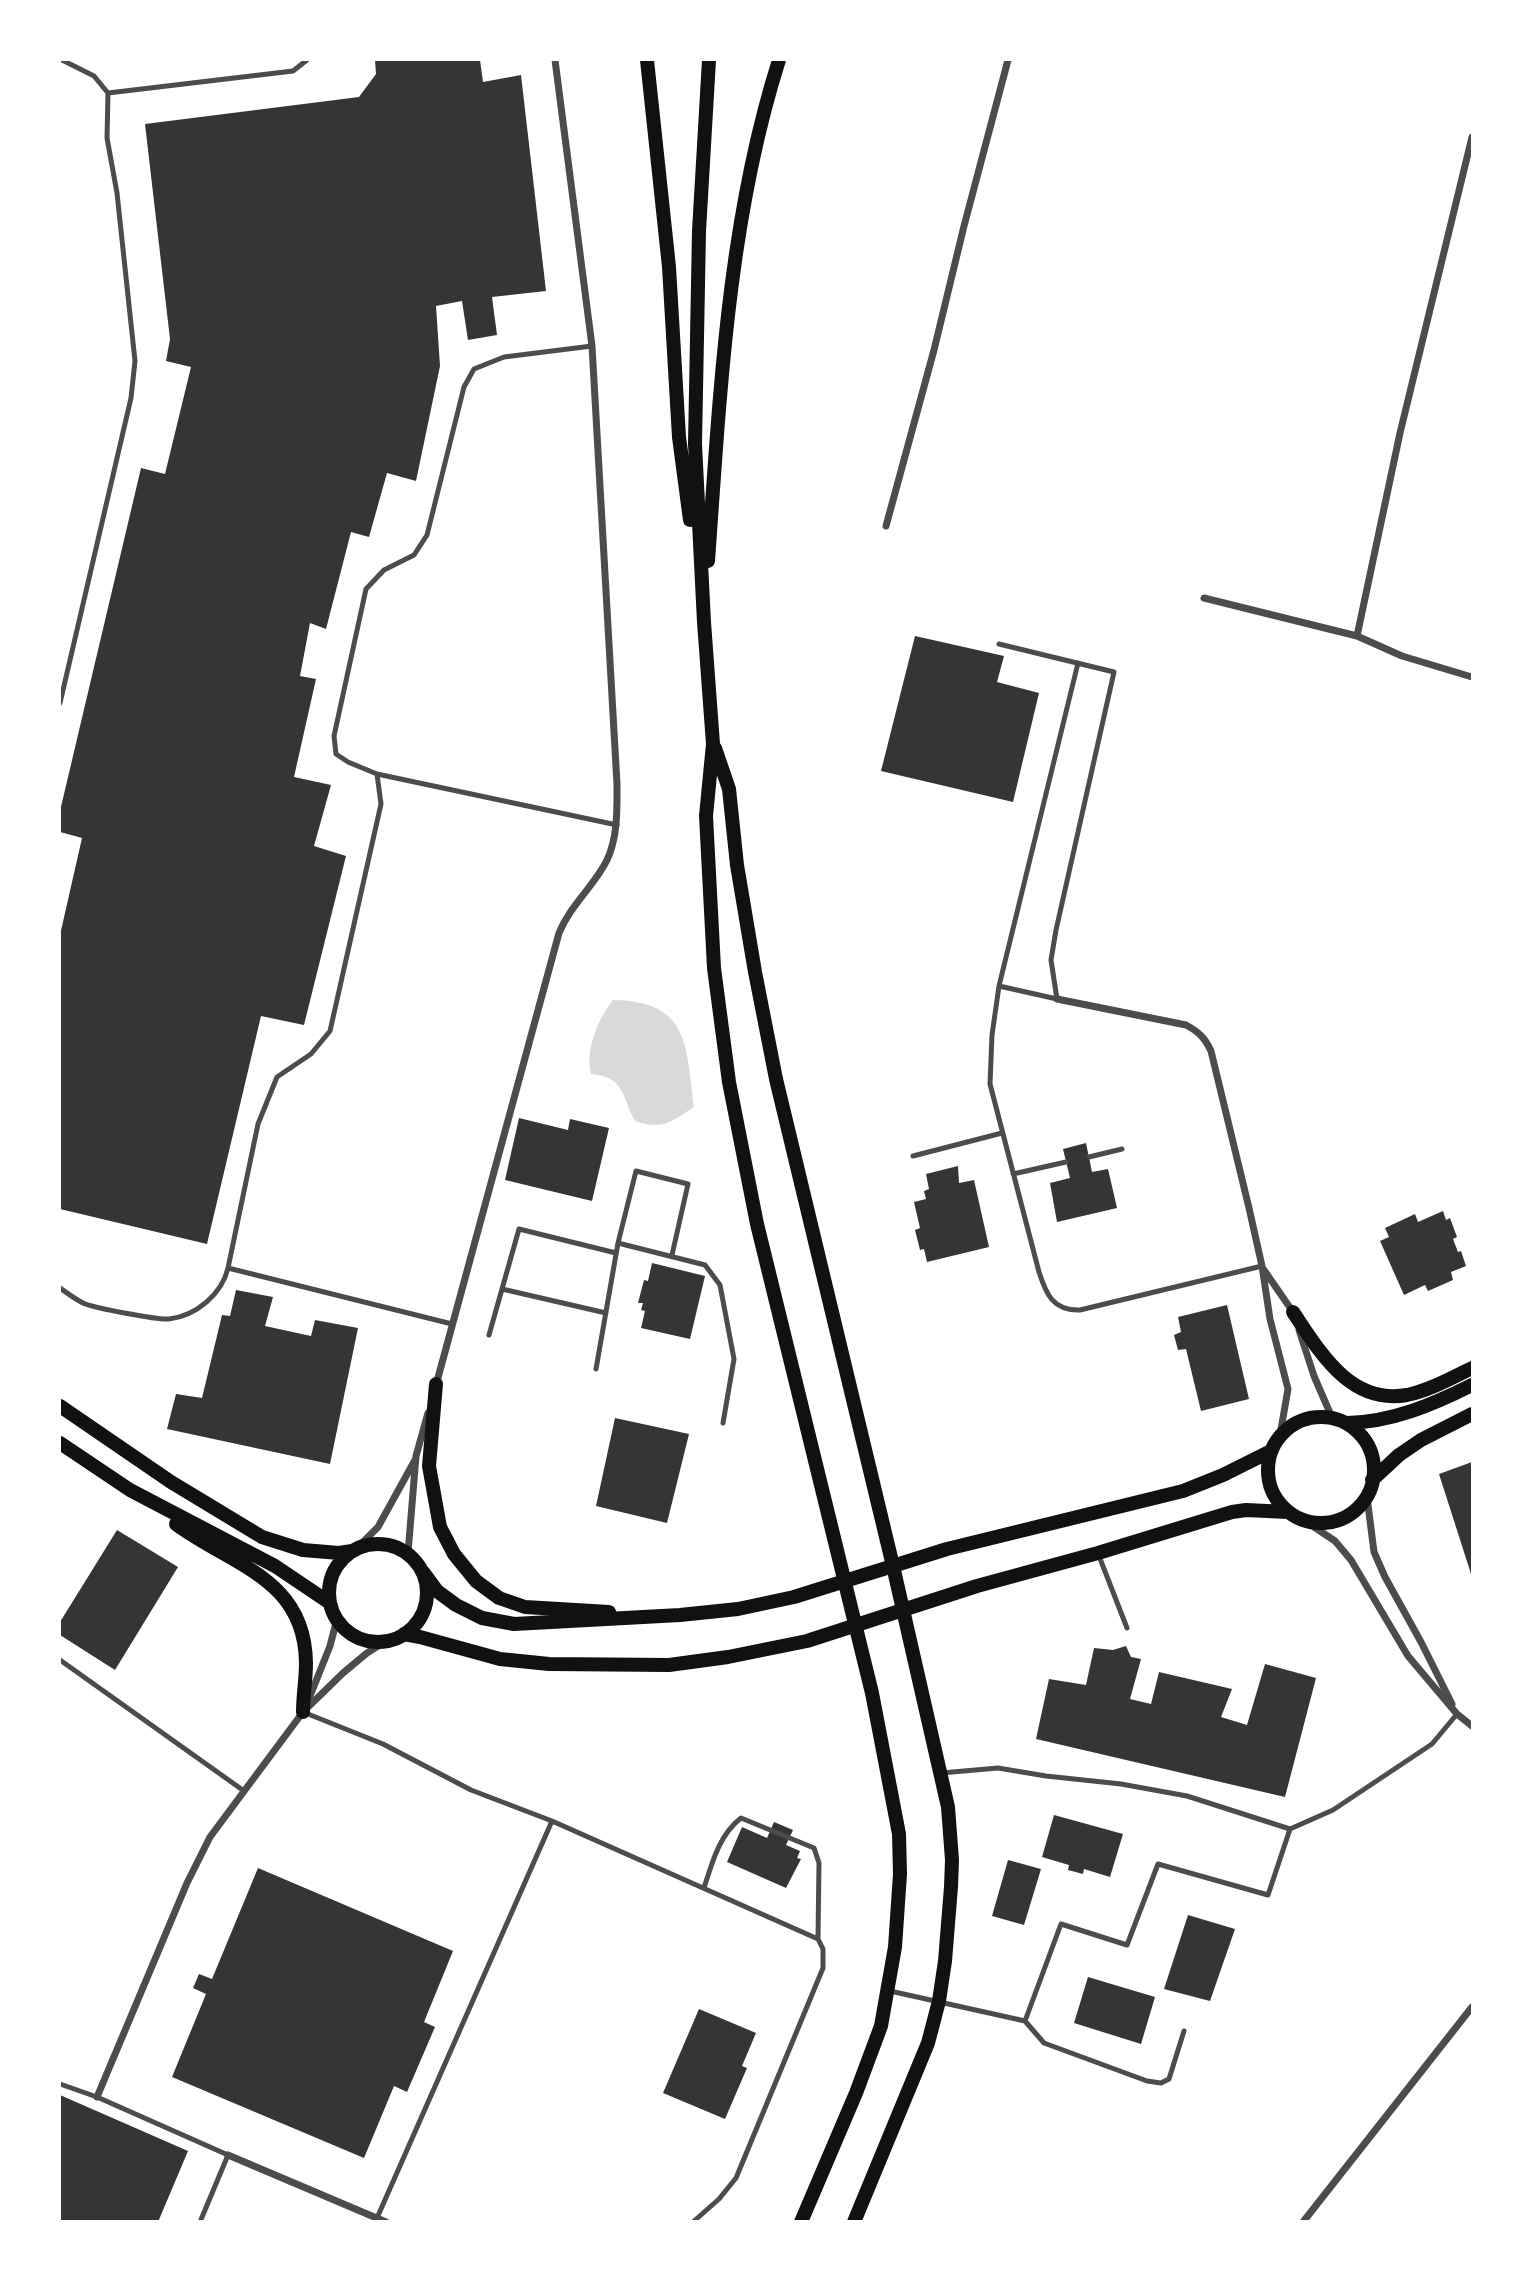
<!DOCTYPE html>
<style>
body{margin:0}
#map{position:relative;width:1532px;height:2281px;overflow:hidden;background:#fff;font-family:Ubuntu,sans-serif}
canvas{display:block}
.frame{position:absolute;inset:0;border:61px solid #fff;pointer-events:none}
</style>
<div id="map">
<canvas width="1532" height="2281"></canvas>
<div class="frame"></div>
</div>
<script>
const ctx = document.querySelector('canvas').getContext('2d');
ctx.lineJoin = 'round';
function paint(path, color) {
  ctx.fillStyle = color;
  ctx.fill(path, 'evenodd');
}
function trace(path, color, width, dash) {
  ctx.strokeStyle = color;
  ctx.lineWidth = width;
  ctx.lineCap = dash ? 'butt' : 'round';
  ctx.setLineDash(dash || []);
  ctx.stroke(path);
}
paint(new Path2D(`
 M613 1000C690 1001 686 1046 694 1107 672 1121 662 1131 635 1121 621 1095 625 1077 591 1074 585 1049 598 1019 613 1000Z`), '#d9d9d9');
paint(new Path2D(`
 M375 60H480L483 82 521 75 546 291 492 297 497 335 468 340 462 301 436 306 440 366 416 481 387 473 369 537 351 532 326 629 310 623 300 676 316 679 294 777 331 785 314 846 346 856 304 1025 261 1016 207 1244 60 1209V935L82 838 60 832V811L141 468 165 474 191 367 166 361 170 339 145 124 359 97 376 74Z
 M915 636 1004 656 997 682 1039 693 1013 802 881 771Z
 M519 1118 568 1130 570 1119 609 1128 592 1201 505 1180Z
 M1086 1143 1092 1172 1108 1169 1117 1208 1057 1222 1050 1183 1070 1178 1063 1149Z
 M958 1166 959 1183 974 1180 989 1247 927 1262 924 1249 920 1250 915 1230 920 1228 914 1202 926 1199 924 1191 929 1189 926 1174Z
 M1443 1211 1446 1220 1450 1218 1457 1237 1453 1239 1458 1252 1461 1251 1466 1266 1451 1272 1453 1280 1428 1291 1425 1285 1404 1295 1380 1241 1389 1237 1385 1228 1415 1214 1418 1222Z
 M652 1263 705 1276 690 1339 641 1328 645 1311 641 1310 643 1303H638L644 1280 648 1281Z
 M236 1290 273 1297 265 1326 311 1336 315 1320 358 1328 330 1464 167 1429 176 1394 202 1398 222 1315 230 1316Z
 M1227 1305 1249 1399 1201 1411 1186 1349 1178 1350 1174 1335 1181 1332 1178 1317Z
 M615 1418 689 1434 667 1523 596 1506Z
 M1472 1462V1577L1439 1474Z
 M117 1530 178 1567 115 1670 60 1635V1622Z
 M1126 1646 1131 1657 1141 1659 1130 1699 1151 1704 1159 1672 1232 1689 1221 1717 1247 1725 1265 1664 1316 1678 1285 1797 1036 1739 1049 1679 1086 1685 1094 1648 1113 1650Z
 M1054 1815 1123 1834 1110 1877 1084 1869 1083 1874 1068 1870 1069 1865 1042 1857Z
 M774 1822 793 1830 786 1845 800 1851 797 1858 801 1859 786 1888 727 1862 742 1827 767 1838Z
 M1008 1860 1041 1869 1024 1925 992 1916Z
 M258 1868 453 1951 424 2022 435 2027 407 2092 394 2086 364 2158 172 2077 206 1994 193 1988 199 1974 212 1979Z
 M1188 1915 1235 1929 1210 2001 1164 1989Z
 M1088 1977 1155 1997 1141 2044 1074 2023Z
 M699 2009 756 2033 742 2066 747 2068 725 2119 663 2093Z
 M60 2095 188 2151 158 2222H60Z`), '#353535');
trace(new Path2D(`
 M108 93 293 71 307 60
 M592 346 504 357 474 369 464 387 427 535 414 555 384 570 366 589 334 736 336 754 348 762 377 774 617 825
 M999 644 1114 672 1056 930 1051 960 1057 999 999 986
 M1078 663 999 986 992 1035 990 1084 1039 1272C1046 1294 1053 1311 1080 1310L1262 1266
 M60 703 131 398 135 361 117 193 107 138 108 93 94 76 62 60
 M913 1156 1002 1133
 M1089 1157 1122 1149
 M1013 1174 1066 1162
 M618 1243 705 1265 720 1285 734 1359 723 1423
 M228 1268 258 1124 277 1077 311 1054 330 1031 381 804 377 774
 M60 1288C67 1293 75 1299 83 1303 93 1308 158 1320 169 1319 196 1316 222 1294 228 1268L452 1324
 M502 1289 606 1313
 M489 1335 519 1229 616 1253
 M596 1369 618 1243 636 1171 688 1184 672 1255
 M1099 1556 1127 1628
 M60 1660 244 1791
 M303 1712 383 1744 471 1790 552 1821 818 1939 823 1949V1968L736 2178 719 2199 693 2222
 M941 1773 998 1768 1046 1776 1121 1784 1187 1796 1290 1829
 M704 1888C712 1863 719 1835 741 1818L814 1848 819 1863 818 1939
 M890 1991 1025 2021 1061 1924 1127 1945 1158 1864 1268 1895 1290 1829 1333 1810 1432 1744 1457 1714
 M1025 2021 1044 2043 1147 2081 1161 2083 1169 2079 1184 2031
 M60 2084 97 2097 228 2155 200 2222
 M377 2218 552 1821`), '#4c4c4c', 5);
trace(new Path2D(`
 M886 526 934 350 964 226 1008 60
 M1204 598 1357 636 1402 656 1472 677
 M1357 636 1400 433 1472 137
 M1057 999 1186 1025C1199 1032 1205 1038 1211 1051L1249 1208 1262 1266 1270 1319 1288 1389 1280 1435
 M1264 1270 1293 1312
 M1299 1330 1314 1376 1333 1420
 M436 1385 559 933C571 904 595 885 607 860 618 837 617 809 617 784L592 346 555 60
 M1367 1497 1374 1552 1385 1577 1421 1642 1452 1704
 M1305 1521 1335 1541 1351 1560 1408 1656 1457 1714 1472 1726
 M358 1547 378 1527 415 1460
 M408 1553 416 1456 428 1413
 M308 1701 330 1646 337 1619
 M97 2097 187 1883 210 1837 303 1712 343 1673 367 1653 386 1641
 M228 2155 386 2222
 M1303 2222 1472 2007`), '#4c4c4c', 7);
trace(new Path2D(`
 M647 60 669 267 679 437 690 520
 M709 60 699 231 695 444 704 622 713 744 706 816 714 968 729 1082 757 1224 872 1693 899 1834 900 1874 895 1947 881 2026 856 2093 801 2222
 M708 561C720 393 728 221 779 60
 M715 748 729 789 737 865 755 972 776 1079 893 1566 948 1807 952 1860 951 1887 945 1961 939 2001 928 2043 854 2222
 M1293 1312C1320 1352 1350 1405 1407 1395 1430 1390 1451 1378 1472 1368
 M436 1384 429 1466 440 1527 454 1554 476 1581 499 1598 525 1607 609 1612
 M60 1406 171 1482 262 1537 303 1550 339 1553 352 1551
 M1268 1470a53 53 0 1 1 106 0a53 53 0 1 1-106 0Z
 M1347 1423C1392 1422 1432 1405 1472 1385
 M60 1443 130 1490 275 1566 330 1603
 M1372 1480 1399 1455 1421 1440 1472 1414
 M176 1524C233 1566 305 1578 306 1663 306 1679 303 1696 303 1712
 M329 1593a49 49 0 1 1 98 0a49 49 0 1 1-98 0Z
 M423 1572 437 1591 456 1605 482 1618 514 1624 680 1615 738 1609 794 1597 947 1549 1183 1491 1223 1475 1271 1451
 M404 1634 420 1637 500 1659 549 1664 669 1665 728 1657 807 1641 977 1586 1098 1553 1232 1512 1246 1510 1288 1512`), '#111', 14);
</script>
